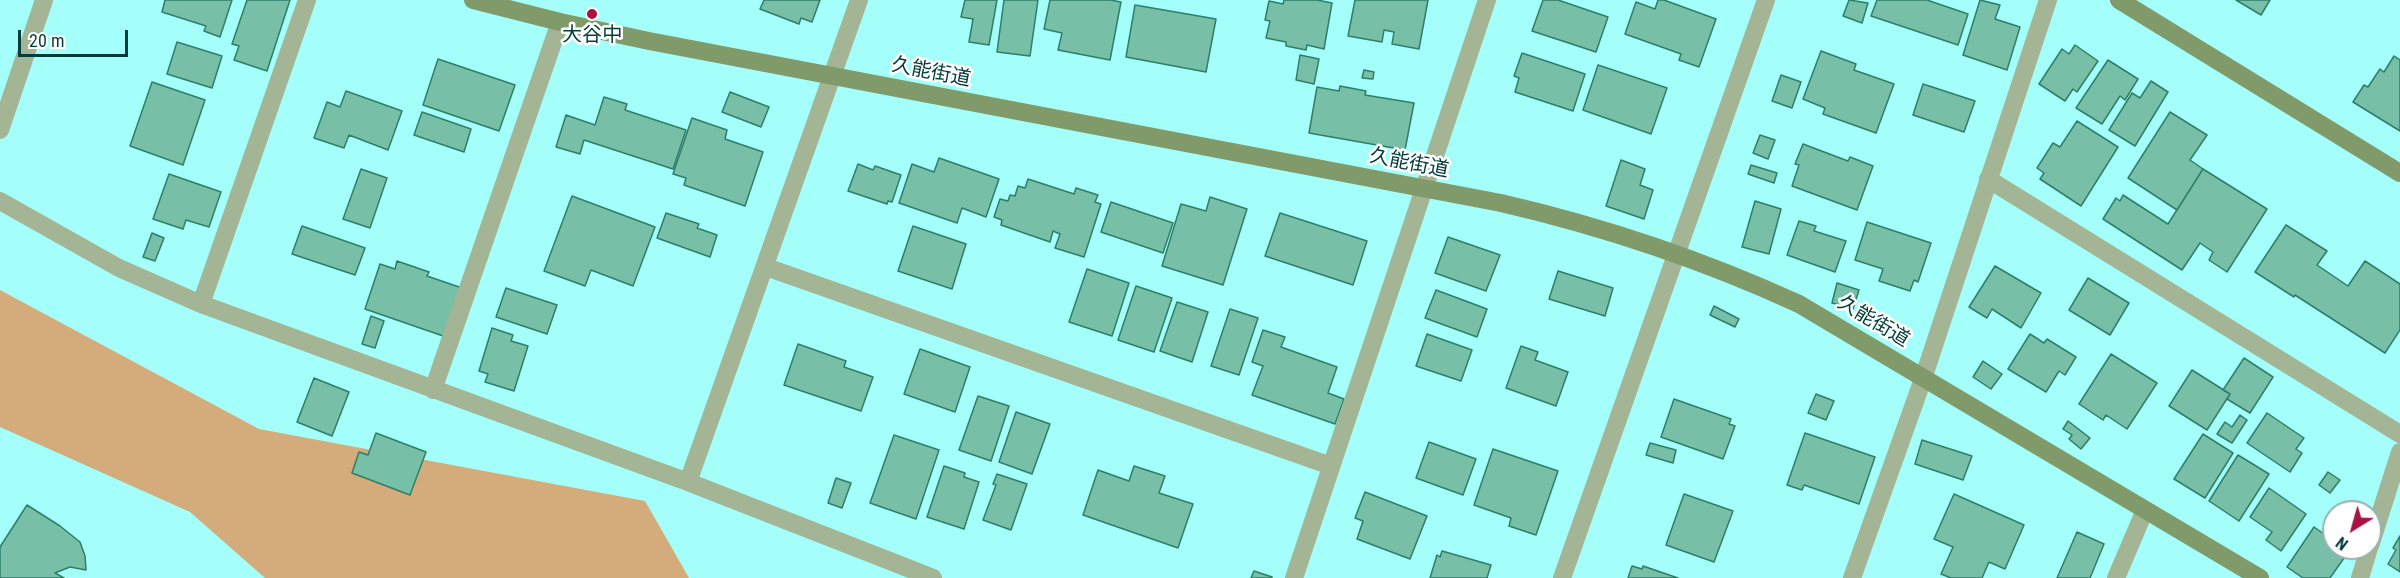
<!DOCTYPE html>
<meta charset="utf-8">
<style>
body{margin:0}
#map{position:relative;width:2400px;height:578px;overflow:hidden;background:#a4fef9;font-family:"Roboto Condensed",sans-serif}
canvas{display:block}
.north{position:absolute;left:2322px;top:500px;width:60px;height:60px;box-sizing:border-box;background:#fff;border:2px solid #9ab1b0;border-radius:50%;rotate:217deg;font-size:16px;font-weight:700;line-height:24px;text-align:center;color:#033c3a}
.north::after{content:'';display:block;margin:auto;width:21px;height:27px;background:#a91242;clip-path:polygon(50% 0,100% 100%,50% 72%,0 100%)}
.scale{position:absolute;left:18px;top:30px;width:110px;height:27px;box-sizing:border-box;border:3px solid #033c3a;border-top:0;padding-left:8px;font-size:18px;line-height:21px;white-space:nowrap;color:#033c3a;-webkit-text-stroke:4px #fff;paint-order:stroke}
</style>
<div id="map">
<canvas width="2400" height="578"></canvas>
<div class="north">N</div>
<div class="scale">20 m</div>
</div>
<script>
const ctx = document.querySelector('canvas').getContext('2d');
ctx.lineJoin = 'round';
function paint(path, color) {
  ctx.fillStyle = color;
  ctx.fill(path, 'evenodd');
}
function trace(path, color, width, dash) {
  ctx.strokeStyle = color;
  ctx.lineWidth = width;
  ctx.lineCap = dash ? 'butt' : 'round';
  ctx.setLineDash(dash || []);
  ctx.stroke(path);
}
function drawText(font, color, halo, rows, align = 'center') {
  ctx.font = font + ' "Roboto Condensed","Noto Sans JP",sans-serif';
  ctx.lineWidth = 5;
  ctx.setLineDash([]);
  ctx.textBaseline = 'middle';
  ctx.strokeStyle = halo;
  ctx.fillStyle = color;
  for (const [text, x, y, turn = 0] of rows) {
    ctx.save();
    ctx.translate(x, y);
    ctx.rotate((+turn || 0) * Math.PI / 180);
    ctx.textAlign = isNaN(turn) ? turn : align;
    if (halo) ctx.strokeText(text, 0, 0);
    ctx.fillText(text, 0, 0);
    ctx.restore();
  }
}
paint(new Path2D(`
 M0 290 259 429 645 501 689 578H265L190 512 0 427Z`), '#d4ac7b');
const building = new Path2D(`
 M165 0H232L220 37 204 31 206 26 162 12Z
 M247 0H290L267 71 234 60 239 46 232 44Z
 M764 0H820L812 22 801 18 799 24 760 9Z
 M965 0H997L989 45 969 42 973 19 961 17Z
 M1004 0H1038L1030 56 997 52Z
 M1050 0H1110L1121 2 1110 60 1058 50 1062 33 1044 29Z
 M1284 0H1317L1332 3 1324 49 1307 45 1306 50 1286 46V42L1266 38 1270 21 1265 20 1269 1 1283 4Z
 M1355 0H1428L1419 49 1392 44 1394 32 1384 30 1382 42 1348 36Z
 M1543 0H1558L1608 17 1596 52 1532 31Z
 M1658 0H1664L1716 19 1699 67 1679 60 1681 54 1625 34 1636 2 1655 9Z
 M1849 0 1868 3 1862 23 1843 16Z
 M1877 0H1927L1968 14 1958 45 1871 16Z
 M1980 0 2000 5 1995 19 2020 27 2007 70 1963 55Z
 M2236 0H2270L2261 15Z
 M1135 5 1216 19 1206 72 1126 57Z
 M177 42 222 56 212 88 167 74Z
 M2075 45 2098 61 2077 92 2073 89 2065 101 2039 84 2062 49 2069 54Z
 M1821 51 1856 64 1854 70 1894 84 1876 133 1823 114 1825 108 1803 99Z
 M1522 53 1585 74 1573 111 1515 92 1519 78 1514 76Z
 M1300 55 1319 59 1314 84 1296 80Z
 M2394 56 2400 60V131L2353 102 2364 85 2368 87 2380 69 2384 72Z
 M438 59 515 85 499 131 423 105Z
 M2108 60 2138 79 2125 100 2120 96 2102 124 2076 108Z
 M1598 65 1667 88 1651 134 1583 110Z
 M1364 70 1374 72 1373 79 1362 78Z
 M1781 75 1801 82 1792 108 1772 101Z
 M2151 81 2168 92 2135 146 2109 130 2132 93 2140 98Z
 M152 82 205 100 183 165 130 146Z
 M1923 84 1975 101 1964 132 1913 115Z
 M1340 86 1366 91 1365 95 1414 103 1405 150 1309 133 1317 87 1339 91Z
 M346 91 402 111 388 150 349 135 344 148 314 138 327 102 340 107Z
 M730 92 769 107 761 127 722 112Z
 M604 97 627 104 625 110 686 130 673 169 584 140 580 154 556 147 566 115 595 125Z
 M422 112 471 129 464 152 414 135Z
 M2170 112 2207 135 2190 160 2203 169 2177 210 2128 178Z
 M692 118 727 130 725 139 763 152 745 206 684 185 686 178 673 174Z
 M2077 121 2118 147 2081 206 2040 179 2044 173 2037 168 2053 143 2060 147Z
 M1760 135 1775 140 1768 159 1753 153Z
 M1803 144 1848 161 1850 157 1873 166 1857 210 1792 186 1799 165 1795 164Z
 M939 158 999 179 986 217 962 208 957 223 899 203 912 164 934 172Z
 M1621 160 1645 169 1640 185 1653 190 1644 219 1606 206Z
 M858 164 873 170 875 166 901 175 892 202 888 201 887 204 848 191Z
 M1751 165 1777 173 1774 183 1748 174Z
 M361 169 387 178 370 228 343 219Z
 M2203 169 2267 209 2227 272 2209 260 2213 252 2200 243 2182 270 2103 219 2116 198 2120 201 2123 195 2168 224Z
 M169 174 221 192 209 227 186 220 183 229 153 219Z
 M1028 179 1074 194 1076 188 1098 195 1095 202 1101 204 1084 257 1055 248 1060 234 1053 231 1050 242 1001 225 1002 220 994 217 1000 199 1008 201 1010 195 1015 196 1018 186 1025 188Z
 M572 196 655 227 633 286 591 270 585 286 544 271Z
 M1210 197 1247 209 1223 285 1162 266 1181 204 1206 211Z
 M1755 201 1781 209 1769 254 1742 247Z
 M1111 202 1173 223 1163 253 1101 232Z
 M666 213 699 224 697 228 717 235 710 257 657 238Z
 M1280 213 1367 241 1353 285 1265 256Z
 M1799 221 1816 226 1814 231 1846 241 1835 272 1787 255Z
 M1867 222 1931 243 1918 282 1914 280 1910 291 1879 281 1883 269 1855 260Z
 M2286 225 2327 251 2317 265 2348 286 2365 261 2400 284V330L2385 353 2295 295 2294 297 2255 272Z
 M302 226 365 248 355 275 292 254Z
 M913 226 966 244 952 289 898 271Z
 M152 233 164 238 155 261 143 257Z
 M1448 237 1500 255 1486 291 1435 273Z
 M397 261 429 272 427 276 462 288 446 337 365 309 380 264 395 269Z
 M1995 266 2041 293 2021 328 1992 309 1987 318 1969 307Z
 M1087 269 1129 283 1112 336 1069 322Z
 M1558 271 1613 288 1605 316 1549 299Z
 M2088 278 2129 303 2110 335 2069 310Z
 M1837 283 1859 290 1853 309 1832 303Z
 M1136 286 1172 298 1154 352 1118 340Z
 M506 288 557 305 547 334 496 317Z
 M1436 290 1487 309 1477 337 1425 318Z
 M1177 302 1208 312 1192 362 1160 351Z
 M1714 306 1739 319 1735 327 1710 315Z
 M1230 309 1258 318 1239 375 1211 366Z
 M371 316 384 321 375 348 362 344Z
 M492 328 513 335 511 341 528 346 514 391 485 382 488 374 479 371Z
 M1263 330 1285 337 1281 347 1337 367 1328 393 1344 399 1335 424 1252 395 1263 366 1252 362Z
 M1427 334 1472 350 1461 381 1416 366Z
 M2030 334 2044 343 2047 339 2076 357 2065 375 2059 371 2046 392 2008 369Z
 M798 344 846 361 844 367 873 377 861 411 784 385Z
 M1521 346 1538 352 1535 360 1568 372 1556 406 1506 388Z
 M920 349 970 367 955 412 904 394Z
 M2111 354 2157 383 2127 429 2106 415 2103 420 2079 404Z
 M2244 358 2273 377 2250 413 2227 399 2230 394 2223 390Z
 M1983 361 2002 374 1991 389 1973 377Z
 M2192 370 2230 394 2207 430 2169 406Z
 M314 378 349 392 332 436 297 422Z
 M1816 394 1834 401 1826 420 1808 413Z
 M978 396 1009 406 991 461 959 450Z
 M1674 399 1731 419 1729 424 1735 426 1723 459 1661 437Z
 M1016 412 1050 424 1032 474 999 462Z
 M2267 413 2304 438 2296 449 2302 453 2290 472 2247 443Z
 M2240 415 2247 420 2232 443 2217 434 2225 422 2232 427Z
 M2068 421 2090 438 2081 449 2069 439 2072 435 2063 429Z
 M376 433 426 452 410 495 352 473 359 452 368 455Z
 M1805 433 1875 457 1859 504 1804 485 1802 490 1787 485Z
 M2203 434 2233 453 2205 498 2174 479Z
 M894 435 939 450 916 519 870 503Z
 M1922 440 1972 456 1963 480 1915 464Z
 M1429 442 1476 459 1463 495 1416 478Z
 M1650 443 1676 450 1673 463 1646 455Z
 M1493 449 1558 471 1536 535 1509 526 1511 518 1474 505Z
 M2238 455 2269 474 2239 521 2209 501Z
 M944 466 965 473 964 477 979 482 964 529 927 517Z
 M1134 466 1165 476 1159 493 1193 504 1178 548 1083 515 1098 470 1129 481Z
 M2328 472 2340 480 2330 493 2319 485Z
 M997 474 1027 484 1011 530 983 520 996 485 993 484Z
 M836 478 851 483 842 508 828 503Z
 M2269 488 2306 514 2281 551 2266 540 2272 532 2250 517Z
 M1365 492 1427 516 1410 559 1357 539 1363 521 1355 518Z
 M1684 494 1733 511 1714 562 1666 545Z
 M1954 494 2024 525 2005 569 1989 562 1982 578H1951L1941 574 1953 547 1934 539Z
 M27 505 60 526 80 542 85 556 86 570 70 567 55 573 64 578H0V547Z
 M2314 527 2334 541V548H2344L2349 551 2330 578H2303L2287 567Z
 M2077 532 2104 544 2090 578H2057Z
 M2400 536V572L2388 564 2396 550 2393 548Z
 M1442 551 1491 565 1487 578H1430L1437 555 1440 557Z
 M1632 566 1642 569 1643 566 1678 578H1628Z
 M1254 571 1272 577V578H1251Z`);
paint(building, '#77bfa7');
trace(building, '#2d7f68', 1.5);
trace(new Path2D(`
 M0 130 44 0
 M1988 179 2400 434
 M0 201 119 268 201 304 688 482 933 578
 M766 267 1331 466
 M201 304 307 0
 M433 390 560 22
 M688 482 859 0
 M2370 546 2400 452
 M1294 578 1487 0
 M1562 578 1766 0
 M1852 578 1923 379 2048 0
 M2116 578 2145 510
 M2360 578 2369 548`), '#a3b595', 18);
trace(new Path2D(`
 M473 0 560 22 649 41 1501 203C1605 227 1703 260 1799 304L2260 578
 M2119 0 2400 173`), '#809a6a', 18);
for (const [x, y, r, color] of [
 [592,14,6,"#a91242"]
]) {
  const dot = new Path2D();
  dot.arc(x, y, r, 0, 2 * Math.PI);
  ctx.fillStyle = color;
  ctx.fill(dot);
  trace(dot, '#fff', 2);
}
drawText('20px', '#033c3a', '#fff', [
 ["大谷中",592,36]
]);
drawText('20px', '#033c3a', '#fff', [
 ["久能街道",931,73,11],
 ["久能街道",1409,164,11],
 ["久能街道",1873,322,31]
]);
</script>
